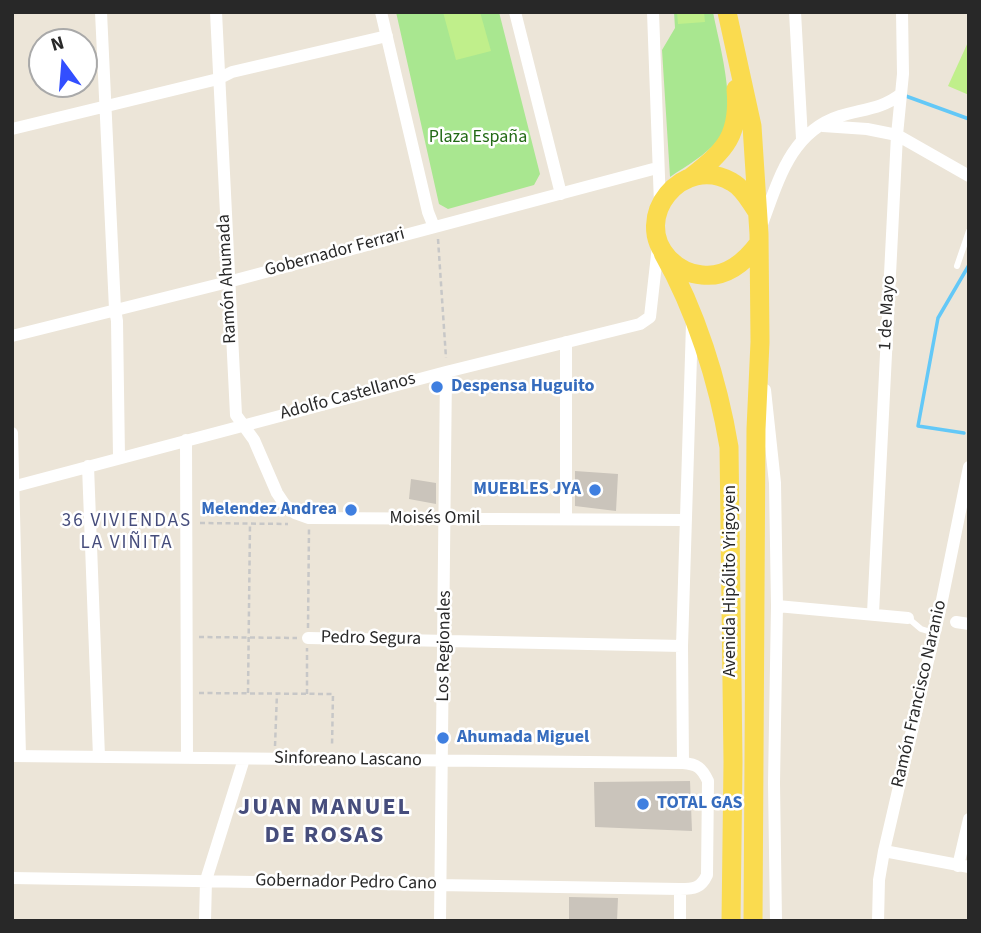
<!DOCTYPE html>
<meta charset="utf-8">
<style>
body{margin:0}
#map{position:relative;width:981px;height:933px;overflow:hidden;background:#ece5d8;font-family:"Source Sans 3",sans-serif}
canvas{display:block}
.frame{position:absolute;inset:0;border:14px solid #282828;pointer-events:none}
.north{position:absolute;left:28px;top:28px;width:70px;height:70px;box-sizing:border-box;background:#fff;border:2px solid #a9a9a9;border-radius:50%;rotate:344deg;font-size:19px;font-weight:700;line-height:28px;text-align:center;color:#282828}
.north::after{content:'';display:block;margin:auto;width:24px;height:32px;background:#324eff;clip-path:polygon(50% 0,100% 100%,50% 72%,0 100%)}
</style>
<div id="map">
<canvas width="981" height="933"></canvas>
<div class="frame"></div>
<div class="north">N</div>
</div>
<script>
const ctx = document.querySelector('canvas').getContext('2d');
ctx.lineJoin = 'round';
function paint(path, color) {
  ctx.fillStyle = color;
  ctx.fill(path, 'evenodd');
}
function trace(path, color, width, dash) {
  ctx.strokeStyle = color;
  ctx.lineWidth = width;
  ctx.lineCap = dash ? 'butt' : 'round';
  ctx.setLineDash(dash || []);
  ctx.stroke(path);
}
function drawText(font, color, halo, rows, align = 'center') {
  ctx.font = font + ' "Source Sans 3",sans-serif';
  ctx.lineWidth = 5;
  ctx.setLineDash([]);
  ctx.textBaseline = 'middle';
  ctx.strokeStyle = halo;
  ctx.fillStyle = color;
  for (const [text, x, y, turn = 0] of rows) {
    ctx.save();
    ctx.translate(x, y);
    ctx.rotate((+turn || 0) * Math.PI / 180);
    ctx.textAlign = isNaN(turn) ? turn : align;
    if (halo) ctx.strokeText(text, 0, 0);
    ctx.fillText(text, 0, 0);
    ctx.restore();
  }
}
paint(new Path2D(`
 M396 12H499L540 174 534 185 448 209 439 204Z
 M674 12H713C719 44 740 113 718 140 706 155 686 166 670 177L662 50 675 28Z`), '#a9e790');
paint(new Path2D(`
 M443 12H480L491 51 456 60Z
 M677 12H704L705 22 678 24Z
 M969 40V95L948 86Z`), '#c0ef8b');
trace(new Path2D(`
 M903 95 969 119
 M964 433 918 426 938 318 969 265`), '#63c8f7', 3.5);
paint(new Path2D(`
 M575 471 618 474 616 511 575 506Z
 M411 479 436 483V504L409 499Z
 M690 781 692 831 595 827 594 782Z
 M569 897 618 898 617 921H569Z`), '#cac4bb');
trace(new Path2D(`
 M438 239 446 358
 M200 507 270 506
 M200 523 288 524
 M308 628 309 529
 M199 637 297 638
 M199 693 333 694 332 746
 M248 693 250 523
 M307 694V648
 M275 746 277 693`), '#c7c7c7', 2.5, [5, 3.5]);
trace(new Path2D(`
 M957 266 969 231
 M908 618 921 629 934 633`), '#fff', 6);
trace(new Path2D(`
 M101 12 115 309 117 321 119 457
 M216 12 236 415 254 440 277 493 285 505 295 513 309 518 686 520
 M381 12 428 212 434 227
 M515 12 561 194
 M653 12 660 204
 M795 12 802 139
 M823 126 867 129 897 135 969 176
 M12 129 218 79 232 72 387 36
 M761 227C778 182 790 132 840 116 863 109 882 109 901 94
 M12 336 228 282 657 168
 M765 390 775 483 777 606 774 783 776 921
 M12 433 20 756
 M186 440 187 758
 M88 466 99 757
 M12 487 446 372 640 324 650 317 658 246
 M566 518V342
 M777 606 908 618
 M873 613 897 135 903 74 902 12
 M956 622 969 624
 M308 638 682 646
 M12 756 683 763
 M884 851 969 867
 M958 866 969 819
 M12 878 680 889
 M205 921 206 880 244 759
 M440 921 446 372
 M680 921V889C694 889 701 888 707 875L708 781C702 768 697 764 683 763L682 646 692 324
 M878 921 879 880 884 851 941 605 969 467`), '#fff', 12);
trace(new Path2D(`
 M727 12 752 126 759 234 760 342 756 429 753 921
 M691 177C726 150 740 135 736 89
 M756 210C749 200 743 188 732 182 683 153 630 218 669 259 678 268 689 274 702 275 727 278 745 262 759 243
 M663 253C696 311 718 381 729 447L733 762 731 921`), '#fadb4f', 19);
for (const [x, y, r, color] of [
 [437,387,7,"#3f7fe0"],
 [595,490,7,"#3f7fe0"],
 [351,510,7,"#3f7fe0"],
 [443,738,7,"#3f7fe0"],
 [643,804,7,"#3f7fe0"]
]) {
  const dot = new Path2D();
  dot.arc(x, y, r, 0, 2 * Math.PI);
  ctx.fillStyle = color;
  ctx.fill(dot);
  trace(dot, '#fff', 2.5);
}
drawText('18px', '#216914', '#fff', [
 ["Plaza España",478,138]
]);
drawText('18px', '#282828', '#fff', [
 ["Gobernador Ferrari",335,253,-15],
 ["Ramón Ahumada",228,279,-93],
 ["1 de Mayo",888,313,-87],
 ["Adolfo Castellanos",348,397,-15],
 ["Moisés Omil",435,519],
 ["Avenida Hipólito Yrigoyen",731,581,-90],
 ["Pedro Segura",371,639,1],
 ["Los Regionales",445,646,-89],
 ["Ramón Francisco Naranio",920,694,-77],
 ["Sinforeano Lascano",348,760,1],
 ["Gobernador Pedro Cano",346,883,1]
]);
drawText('bold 18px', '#366cbe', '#fff', [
 ["Despensa Huguito",451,387],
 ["MUEBLES JYA",581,490,"right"],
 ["Melendez Andrea",337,510,"right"],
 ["Ahumada Miguel",457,738],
 ["TOTAL GAS",657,804]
], 'left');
ctx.letterSpacing = '2px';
drawText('19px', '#464d7c', '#fff', [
 ["36 VIVIENDAS",127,522],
 ["LA VIÑITA",127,544]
]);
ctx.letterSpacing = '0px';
ctx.letterSpacing = '2px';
drawText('bold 24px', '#464d7c', '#fff', [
 ["JUAN MANUEL",325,809],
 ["DE ROSAS",325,837]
]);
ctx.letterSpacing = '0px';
</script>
